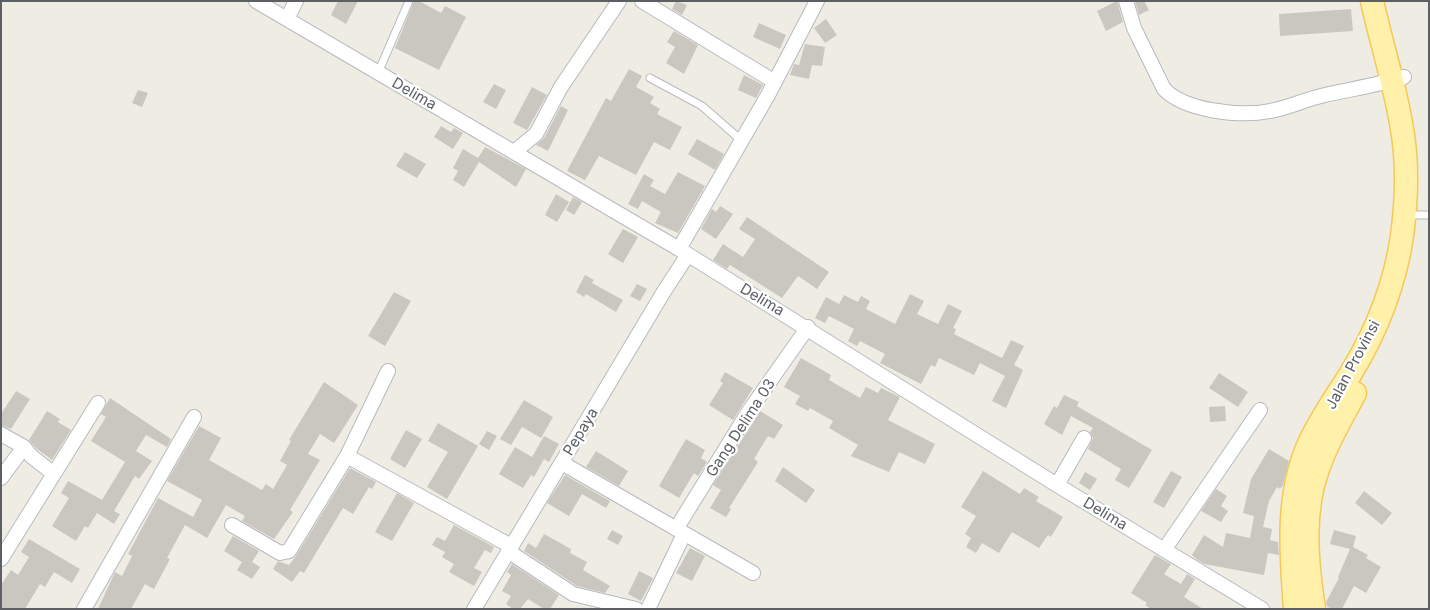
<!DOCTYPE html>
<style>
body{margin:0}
#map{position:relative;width:1430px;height:610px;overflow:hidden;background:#efece4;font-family:Inter,sans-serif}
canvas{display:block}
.frame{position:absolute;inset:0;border:2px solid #5c6065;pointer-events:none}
</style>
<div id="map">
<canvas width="1430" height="610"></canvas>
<div class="frame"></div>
</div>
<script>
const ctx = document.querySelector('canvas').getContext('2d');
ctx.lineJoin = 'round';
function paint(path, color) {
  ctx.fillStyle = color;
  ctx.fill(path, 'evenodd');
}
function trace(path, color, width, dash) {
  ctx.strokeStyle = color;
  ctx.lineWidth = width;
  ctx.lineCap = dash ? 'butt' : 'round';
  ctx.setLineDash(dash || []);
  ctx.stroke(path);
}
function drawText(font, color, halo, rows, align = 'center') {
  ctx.font = font + ' Inter,sans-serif';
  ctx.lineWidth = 4.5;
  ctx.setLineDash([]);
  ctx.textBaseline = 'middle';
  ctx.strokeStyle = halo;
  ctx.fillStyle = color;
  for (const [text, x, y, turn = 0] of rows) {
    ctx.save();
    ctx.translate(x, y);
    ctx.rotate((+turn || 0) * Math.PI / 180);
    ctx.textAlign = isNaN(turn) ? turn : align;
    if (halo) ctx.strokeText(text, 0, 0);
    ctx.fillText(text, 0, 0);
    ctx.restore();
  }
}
paint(new Path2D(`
 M338 1H358L346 24 331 15Z
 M414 1H419L441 13 445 6 466 17 439 70 395 48Z
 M676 1 687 5 682 15 672 9Z
 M1117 1 1123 22 1106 31 1097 11Z
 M1135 1H1144L1149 10 1139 15Z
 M1351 9 1353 31 1280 36 1279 14Z
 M826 19 837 35 825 43 814 28Z
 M759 23 786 35 780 49 753 37Z
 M674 31 698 45 684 74 666 63 675 47 667 42Z
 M805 44 825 47 822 66 812 65 809 79 790 75 794 64 799 65Z
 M629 69 642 76 636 87 654 97 650 103 660 109 657 114 682 127 670 150 654 142 636 175 599 156 585 180 567 171 606 98 611 101Z
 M744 75 763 85 756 98 738 90Z
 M494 84 506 90 496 109 483 102Z
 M532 87 547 95 527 130 513 123Z
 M138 90 148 93 142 107 132 103Z
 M561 106 568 110 548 151 536 145 544 138Z
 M441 126 451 132 454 128 463 133 453 149 434 137Z
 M697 139 724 154 715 170 688 154Z
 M485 147 526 169 516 187 479 162 464 187 453 180 458 171 453 168 463 149 478 158Z
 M405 152 426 164 417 178 396 166Z
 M678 172 705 186 678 233 655 223 661 212 642 201 638 209 628 204 644 174 654 180 650 186 665 194Z
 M556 194 569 202 557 222 545 215Z
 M573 197 582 202 574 215 566 210Z
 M720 206 733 214 716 239 701 229 712 209 716 212Z
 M747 217 829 272 817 289 798 276 782 298 730 265 727 269 713 260 723 244 743 257 755 239 739 229Z
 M623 229 638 237 623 263 608 254Z
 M585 275 594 280 592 283 623 300 616 312 586 294 584 297 576 292Z
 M637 284 647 289 640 301 630 296Z
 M394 292 411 301 385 346 368 336Z
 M910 294 924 301 917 314 938 324 948 304 962 311 953 328 956 329 954 334 1002 358 1011 340 1024 346 1014 365 1023 370 1006 408 992 401 1005 376 980 363 974 375 939 358 935 367 931 365 921 384 880 363 885 354 860 341 857 346 848 341 854 329 829 316 825 323 815 318 826 297 839 304 844 295 858 302 861 296 870 301 866 309 895 324Z
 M801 358 831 375 829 380 860 398 866 387 878 393 881 388 900 397 888 420 935 444 925 464 899 452 889 472 851 456 858 445 829 428 833 421 810 408 808 411 795 404 800 396 784 387Z
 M725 372 753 388 733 420 709 405 723 383 720 381Z
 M1219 373 1248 392 1238 407 1209 388Z
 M324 382 358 405 334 443 320 434 308 454 320 460 290 510 293 512 274 539 242 521 245 516 226 505 207 538 185 525 167 558 170 559 154 589 145 584 131 609H98L115 572 122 576 132 556 128 554 158 498 193 517 202 500 167 481 199 426 221 438 209 460 262 490 266 484 273 489 287 465 280 461 291 441 289 440Z
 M16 391 30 399 11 429 1 425V414Z
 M1064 395 1079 402 1077 406 1152 450 1129 488 1115 480 1121 469 1088 449 1093 438 1090 432 1093 428 1071 416 1062 435 1044 424 1054 406 1057 408Z
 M110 398 171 439 167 447 146 435 136 451 152 461 139 479 135 476 114 511 120 514 114 524 97 513 88 528 85 526 76 541 52 526 69 498 61 493 68 481 102 500 125 462 91 441 106 417 101 414Z
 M524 400 553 417 541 438 522 427 511 445 500 439Z
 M1225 406 1226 421 1210 422 1209 407Z
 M47 411 60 419 58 422 71 430 52 460 37 449 29 440Z
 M760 411 783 425 774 439 768 436 754 459 758 462 729 508 731 509 726 517 710 508 721 490 713 485Z
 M438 423 478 446 447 499 427 487 448 452 428 441Z
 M406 430 422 439 405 468 390 459Z
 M487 431 497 436 489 450 479 444Z
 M544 436 559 444 549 462 544 459 534 477 531 475 523 488 499 474 515 447 532 457Z
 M686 439 705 450 701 458 707 462 698 476 694 473 679 498 659 486Z
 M1269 449 1289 461 1283 485 1280 489 1277 487 1269 501 1263 527 1272 529 1270 540 1278 542 1279 555 1268 553 1264 575 1204 564 1196 559 1192 555 1204 535 1223 547 1226 533 1250 538 1254 516 1243 513 1251 479Z
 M596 451 628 471 619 486 586 467Z
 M783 467 815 490 806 503 775 481Z
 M350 468 376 482 372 489 369 487 353 514 343 508 304 573 300 571 292 582 273 569 278 561 289 565 296 556Z
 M983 471 1020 494 1024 488 1039 497 1036 501 1063 517 1051 537 1048 535 1039 548 1012 532 999 553 982 543 976 553 966 547 971 538 965 534 976 516 961 507Z
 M1171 471 1182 477 1164 508 1153 502Z
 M1085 472 1097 479 1090 490 1079 483Z
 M565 475 610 501 606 508 582 494 569 516 547 503Z
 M1216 489 1227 496 1221 506 1228 511 1221 522 1201 511Z
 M1364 491 1392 513 1382 525 1355 503Z
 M397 493 414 503 392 541 375 532Z
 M454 525 494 547 491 553 485 550 474 568 482 572 474 586 449 572 454 564 442 557 445 552 432 545 437 537 445 541Z
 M612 530 623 536 618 545 607 539Z
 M1334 530 1356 536 1353 547 1368 555 1366 558 1381 567 1366 593 1354 586 1342 609H1331L1327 606 1326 602 1339 578 1338 577 1350 549 1330 544Z
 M544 534 571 549 570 553 587 562 583 570 610 586 605 593 577 586 524 551 528 543 536 548Z
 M233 536 259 551 252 562 260 567 252 579 237 570 242 562 224 551Z
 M29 539 80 569 72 583 54 572 45 587 40 584 25 609H1V585L11 570 18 575 29 557 21 552Z
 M690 548 705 556 692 581 676 573Z
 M1155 555 1171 564 1164 574 1181 584 1187 574 1195 579 1184 597 1203 609H1151L1145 605 1147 603 1131 593Z
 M512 564 559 595 550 609H544L528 599 520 609H513L506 604 511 596 502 591 511 575 507 572Z
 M639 571 653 578 641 601 628 594Z`), '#cac7c1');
const lane = new Path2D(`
 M378 73 409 1
 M650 78 702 106 742 141
 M1417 215H1429`);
const street = new Path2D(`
 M256 1 679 249 1057 485 1262 609
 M642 1 775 82
 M1126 1 1134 28 1164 89C1185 111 1240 117 1270 111 1288 108 1306 99 1325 95 1351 89 1378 85 1404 77
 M287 19 296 1
 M514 152 536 134 561 87 619 1
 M679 249 768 95 817 1
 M1 434 24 447 31 456 54 474
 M347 456 511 546
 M562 463 753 573
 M1 478 24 447
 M1057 485 1084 438
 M232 525 280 553 289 551 347 456 388 371
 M676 529 749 411 808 327
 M1164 550 1260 410
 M508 551 573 594 636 609
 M1 559 98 403
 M84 609 194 417
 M474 609 663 293 687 256
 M648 609 684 534`);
const primary = new Path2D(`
 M1295 609C1291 555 1286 499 1307 448 1318 422 1336 397 1351 373 1376 332 1395 284 1402 236 1407 199 1408 159 1401 123 1394 82 1381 42 1372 1
 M1314 609C1307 563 1302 513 1318 469 1327 442 1342 418 1355 393`);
trace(lane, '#b6babe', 9);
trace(street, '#b6babe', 16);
trace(primary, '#f6c856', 25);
trace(lane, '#fff', 7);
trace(street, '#fff', 14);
trace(primary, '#fff1a9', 22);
drawText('15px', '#5c6065', '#fff', [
 ["Delima",414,94,30],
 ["Delima",762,300,31],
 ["Jalan Provinsi",1353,365,-62],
 ["Gang Delima 03",741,428,-57],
 ["Pepaya",581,432,-59],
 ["Delima",1105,514,31]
]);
</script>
